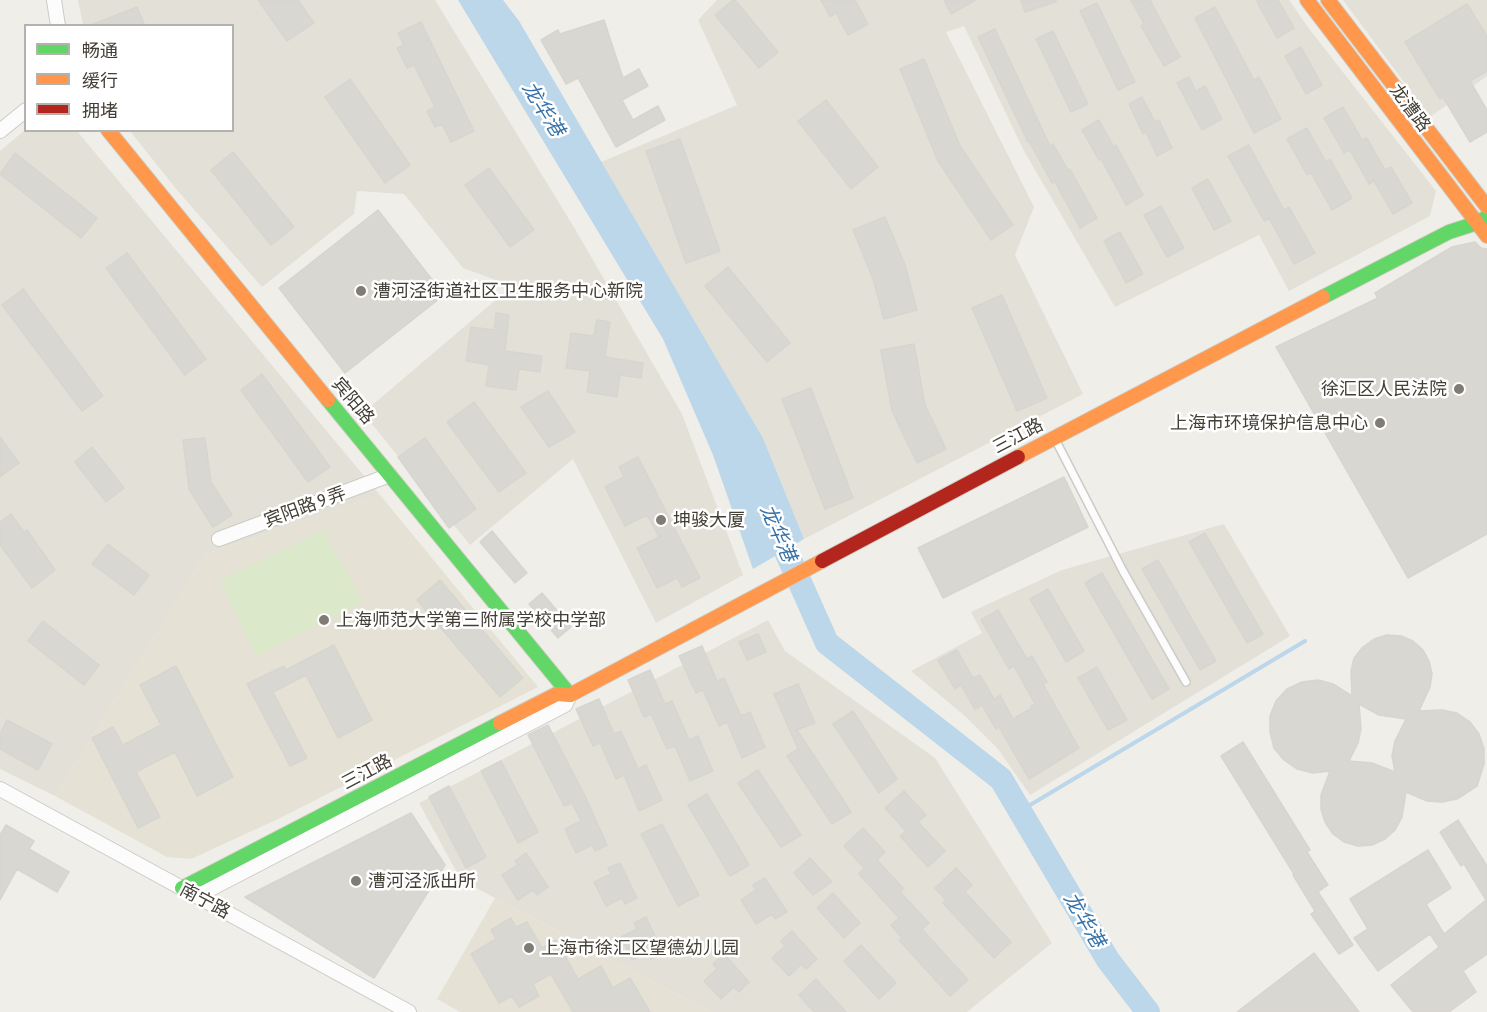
<!DOCTYPE html>
<meta charset="utf-8">
<style>
body{margin:0}
#map{position:relative;width:1487px;height:1012px;overflow:hidden;background:#efeee9;font-family:"Asap Condensed","Noto Sans SC",sans-serif}
canvas{display:block}
.legend{position:absolute;left:24px;top:24px;width:210px;height:108px;box-sizing:border-box;background:#fff;border:2px solid #b4b2af;margin:0;padding:8px 10px;list-style:none;font-size:18px;color:#443f36}
.legend li{display:flex;align-items:center;gap:12px;height:30px}
.legend b{width:30px;border:2px solid #b4b2af}
</style>
<div id="map">
<canvas width="1487" height="1012"></canvas>
<ul class="legend">
<li><b style="height:8px;background:#63d668"></b>畅通</li>
<li><b style="height:8px;background:#ff974d"></b>缓行</li>
<li><b style="height:8px;background:#b3261e"></b>拥堵</li>
</ul>
</div>
<script>
const ctx = document.querySelector('canvas').getContext('2d');
ctx.lineJoin = 'round';
function paint(path, color) {
  ctx.fillStyle = color;
  ctx.fill(path, 'evenodd');
}
function trace(path, color, width, dash) {
  ctx.strokeStyle = color;
  ctx.lineWidth = width;
  ctx.lineCap = dash ? 'butt' : 'round';
  ctx.setLineDash(dash || []);
  ctx.stroke(path);
}
function drawText(font, color, halo, rows, align = 'center') {
  ctx.font = font + ' "Asap Condensed","Noto Sans SC",sans-serif';
  ctx.lineWidth = 5;
  ctx.setLineDash([]);
  ctx.textBaseline = 'middle';
  ctx.strokeStyle = halo;
  ctx.fillStyle = color;
  for (const [text, x, y, turn = 0] of rows) {
    ctx.save();
    ctx.translate(x, y);
    ctx.rotate((+turn || 0) * Math.PI / 180);
    ctx.textAlign = isNaN(turn) ? turn : align;
    if (halo) ctx.strokeText(text, 0, 0);
    ctx.fillText(text, 0, 0);
    ctx.restore();
  }
}
paint(new Path2D(`
 M78 0H435L575 229 682 414 743 575 656 623 573 459 470 545 363 413 512 286 463 268 404 194 357 191 354 214 262 287 177 190 130 131 232 130V26L83 25Z
 M717 0H1289L1310 30 1436 191 1430 216 1289 291 1259 235 1115 307 1024 151 964 26 946 32 1034 207 1015 255 1083 394 804 539 763 438 601 162 737 105 698 20Z
 M1343 0H1487V76L1430 117Z
 M25 130 77 131 380 495 206 554 55 796 0 769V151Z
 M1224 524 1290 636 1030 795 998 749 966 717 911 671 982 633 971 612 1062 570Z
 M768 620 785 651 935 758 1052 943 967 1012H711L461 880 419 803Z`), '#e3e0d7');
paint(new Path2D(`
 M380 495 538 687 278 819 191 859 167 857 55 796 206 554Z
 M495 898 711 1012H460L437 999Z`), '#e5e1d5');
paint(new Path2D(`
 M323 530 363 602 257 656 220 581Z`), '#dbe8ca');
paint(new Path2D(`
 M458 0H503L519 21 763 438 804 539 753 569 713 455 663 339Z`), '#bcd6ea');
trace(new Path2D(`
 M1020 811 1305 641`), '#bcd6ea', 4);
trace(new Path2D(`
 M772 520 827 643 1001 779 1108 960 1148 1012`), '#bcd6ea', 24);
const building = new Path2D(`
 M258 0H298L314 23 287 41Z
 M733 0H735L778 52 759 68 715 15Z
 M821 0H855L868 24 848 35 836 13 830 17Z
 M944 0H976L951 14Z
 M1021 0H1056V2L1025 12Z
 M1131 0H1150L1180 57 1164 66 1141 26 1144 24Z
 M1256 0H1278L1294 28 1277 38Z
 M1097 3 1135 82 1118 90 1080 11Z
 M1467 4 1487 36V71L1470 81 1487 110V132L1470 142 1443 97 1440 99 1405 42Z
 M137 7 145 26H91V25Z
 M1215 7 1254 80 1259 77 1281 119 1254 133 1195 18Z
 M604 20 623 78 639 69 648 86 622 100 633 120 658 106 665 120 616 147 578 78 566 84 541 40 558 30 560 34Z
 M421 22 474 131 451 142 442 124 435 127 427 111 435 107 414 65 407 68 397 48 404 45 398 33Z
 M995 29 1050 146 1053 144 1068 170 1070 169 1097 218 1080 228 1055 182 1052 183 1029 141 1028 142 978 37Z
 M1053 31 1088 104 1071 112 1036 39Z
 M1301 47 1322 85 1306 94 1285 56Z
 M924 59 960 146 1013 225 991 240 938 161 900 69Z
 M1189 77 1196 91 1205 86 1222 119 1202 130 1177 83Z
 M350 79 410 165 385 183 325 97Z
 M1142 97 1155 122 1159 120 1172 148 1157 156 1146 132 1143 134 1129 104Z
 M826 100 878 167 851 189 798 121Z
 M1343 107 1362 140 1367 138 1385 170 1391 167 1412 203 1393 214 1374 181 1369 184 1350 150 1344 153 1324 118Z
 M1099 120 1114 147 1116 145 1143 195 1126 205 1101 159 1099 160 1082 130Z
 M1307 128 1326 162 1330 159 1352 198 1332 210 1311 173 1307 175 1287 139Z
 M680 139 720 251 686 263 646 151Z
 M1249 145 1284 210 1289 207 1315 253 1294 264 1269 218 1264 221 1228 156Z
 M233 152 294 227 271 245 211 170Z
 M15 153 97 218 81 238 0 174Z
 M489 168 534 230 510 247 465 185Z
 M1208 179 1231 221 1214 230 1192 188Z
 M1161 206 1184 248 1167 257 1144 215Z
 M378 210 444 295 345 373 279 288Z
 M885 217 905 265 917 310 884 319 873 279 853 230Z
 M1120 232 1143 274 1126 283 1104 241Z
 M1475 242 1481 248 1487 249V534L1408 578 1276 347 1378 298 1375 293 1452 247Z
 M127 253 206 359 185 375 106 268Z
 M728 267 790 343 767 362 705 286Z
 M23 289 103 396 82 411 2 305Z
 M1002 295 1047 398 1017 411 972 308Z
 M496 313 509 315 505 351 542 356 540 372 519 369 516 390 486 386 489 365 466 361 471 327 494 330Z
 M597 320 610 322 605 357 643 363 641 378 620 375 617 397 587 392 590 371 566 368 571 333 594 336Z
 M914 344 925 405 946 449 917 463 892 411 881 350Z
 M262 374 330 467 308 482 241 390Z
 M811 388 853 498 825 509 782 399Z
 M548 391 575 432 549 447 521 407Z
 M474 402 526 473 499 492 447 422Z
 M0 437 19 463 0 477Z
 M205 438 211 482 232 515 213 527 189 489 183 440Z
 M425 438 476 509 449 528 398 457Z
 M92 447 124 488 106 502 75 462Z
 M638 457 700 578 682 587 677 578 657 588 637 548 659 537 647 515 625 526 605 487 624 477 619 467Z
 M1064 477 1088 527 943 598 918 548Z
 M11 514 24 532 27 530 55 570 32 588 0 545V522Z
 M492 531 527 573 515 583 480 542Z
 M1205 533 1263 634 1247 643 1189 542Z
 M108 544 149 575 134 595 92 564Z
 M1158 560 1216 661 1200 670 1142 569Z
 M1102 573 1169 689 1152 699 1085 583Z
 M440 580 523 678 500 697 417 600Z
 M1048 589 1084 651 1066 662 1030 599Z
 M542 593 571 627 558 638 529 604Z
 M998 610 1027 659 1032 656 1047 682 1043 684 1079 748 1029 779 999 727 996 729 982 705 975 710 961 685 955 689 938 660 957 650 973 678 980 675 994 699 1000 695 1013 719 1032 708 1031 706 1035 704 1014 666 1009 669 981 620Z
 M43 621 99 665 84 685 28 641Z
 M758 634 766 652 747 660 739 642Z
 M1387 635 1401 636 1413 641 1423 650 1429 661 1432 674 1430 687 1419 711 1442 710 1457 713 1470 722 1479 734 1484 749V764L1477 786 1457 799 1442 802 1427 801 1406 792 1402 817 1395 830 1385 839 1372 845 1358 846 1344 842 1333 834 1325 822 1321 809V795L1330 771 1313 773 1297 769 1284 760 1274 748 1270 732V716L1276 701 1287 689 1302 682 1318 680 1333 684 1352 696 1351 671 1354 658 1363 647 1374 639ZM1359 704 1379 715 1406 719 1395 741 1392 756 1395 772 1372 763 1349 761 1358 743 1361 729Z
 M334 645 372 720 338 738 306 675 273 692 307 758 290 766 247 684 284 666 286 670Z
 M702 646 717 681 724 678 741 716 750 712 765 747 742 758 727 722 719 726 703 690 696 693 679 656Z
 M176 666 233 777 197 796 175 752 136 772 160 817 138 828 92 738 113 727 123 745 161 725 140 685Z
 M1097 667 1127 720 1108 730 1078 678Z
 M650 670 665 704 672 701 689 740 698 736 713 771 690 781 675 746 667 749 651 714 644 717 628 680Z
 M798 684 815 723 797 730 851 812 832 824 787 756 798 749 774 694Z
 M599 699 614 734 621 731 638 769 646 765 662 800 639 811 624 775 616 779 600 743 593 746 576 709Z
 M853 711 897 779 879 793 833 724Z
 M7 720 52 744 38 770 0 749V734Z
 M548 725 585 796 607 845 595 851 592 845 576 853 565 829 581 821 572 803 564 806 528 735Z
 M1243 742 1310 850 1307 852 1328 885 1318 892 1353 945 1339 954 1311 914 1315 911 1293 875 1294 874 1221 756Z
 M501 761 538 832 518 843 481 771Z
 M758 770 801 835 781 847 738 783Z
 M449 786 486 857 466 868 429 797Z
 M904 791 926 815 918 822 945 851 928 867 900 836 906 831 885 808Z
 M707 794 749 865 730 876 688 805Z
 M411 813 445 865 374 978 245 897Z
 M1458 820 1487 866V954L1463 971 1476 992 1449 1012H1413L1391 985 1439 947 1430 934 1378 971 1354 938 1368 929 1350 899 1428 850 1451 888 1426 904 1444 934 1486 900 1464 864 1461 866 1440 832Z
 M662 824 699 895 678 906 641 834Z
 M6 825 34 841 29 849 69 872 57 892 17 869 0 900V835Z
 M863 828 885 852 877 860 904 889 900 892 929 923 922 929 968 980 950 996 899 940 902 938 891 925 899 918 859 874 864 868 844 846Z
 M526 853 548 887 537 895 533 890 518 900 502 875 518 865 515 861Z
 M810 858 832 882 813 895 794 873Z
 M620 863 637 898 625 904 622 898 606 906 594 882 611 874 608 868Z
 M956 868 972 885 965 892 1011 942 994 958 943 903 946 900 935 888Z
 M765 878 787 912 775 919 772 914 756 924 741 900 756 890 753 885Z
 M833 893 860 923 844 938 817 908Z
 M646 917 663 953 651 959 648 953 632 960 621 937 637 929 634 923Z
 M511 918 516 927 527 922 542 948 556 940 578 979 601 966 613 988 630 978 650 1012H573L551 974 533 984 539 996 519 1007 512 996 499 1003 471 954 496 939 491 930Z
 M792 931 817 959 806 969 801 964 789 976 772 958 785 946 781 941Z
 M861 945 896 983 879 999 844 961Z
 M1314 953 1359 1012H1237Z
 M724 954 749 982 739 992 734 987 721 999 704 981 717 969 713 964Z
 M816 979 846 1012H814L799 995Z`);
paint(building, '#d9d7d1');
trace(building, '#d7d5cf', 1.5);
const lane = new Path2D(`
 M1055 439 1123 571 1186 682`);
const street = new Path2D(`
 M54 0 58 26
 M0 131 26 110
 M219 539 390 475
 M0 789 409 1012
 M197 896 565 705 570 695`);
const fast = new Path2D(`
 M1323 297 1449 232 1477 223 1487 217
 M328 400 570 695
 M182 888 500 723`);
const slow = new Path2D(`
 M1307 0 1487 236
 M1328 0 1487 207
 M108 130 328 400
 M1018 457 1323 297
 M500 723 557 694 570 695 822 561`);
const jam = new Path2D(`
 M822 561 1018 457`);
trace(lane, '#cdcbc7', 10);
trace(street, '#cdcbc7', 16);
trace(fast, '#cecbc0', 16);
trace(slow, '#cecbc0', 16);
trace(jam, '#cecbc0', 16);
trace(lane, '#fdfcfc', 7);
trace(street, '#fdfcfc', 14);
trace(fast, '#63d668', 14);
trace(slow, '#ff974d', 14);
trace(jam, '#b3261e', 14);
for (const [x, y, r, color] of [
 [361,291,6,"#807c75"],
 [1459,389,6,"#807c75"],
 [1380,423,6,"#807c75"],
 [661,520,6,"#807c75"],
 [324,620,6,"#807c75"],
 [356,881,6,"#807c75"],
 [529,948,6,"#807c75"]
]) {
  const dot = new Path2D();
  dot.arc(x, y, r, 0, 2 * Math.PI);
  ctx.fillStyle = color;
  ctx.fill(dot);
  trace(dot, '#fff', 2);
}
drawText('18px', '#443f36', '#fff', [
 ["龙漕路",1410,108,53],
 ["宾阳路",353,401,50],
 ["三江路",1018,436,-28],
 ["宾阳路 9 弄",305,507,-20],
 ["三江路",367,772,-28],
 ["南宁路",205,901,28]
]);
drawText('18px', '#443f36', '#fff', [
 ["漕河泾街道社区卫生服务中心新院",373,291],
 ["徐汇区人民法院",1447,389,"right"],
 ["上海市环境保护信息中心",1368,423,"right"],
 ["坤骏大厦",673,520],
 ["上海师范大学第三附属学校中学部",336,620],
 ["漕河泾派出所",368,881],
 ["上海市徐汇区望德幼儿园",541,948]
], 'left');
drawText('italic 20px', '#3672a9', '#fff', [
 ["龙华港",543,109,58],
 ["龙华港",778,533,66],
 ["龙华港",1084,920,59]
]);
</script>
